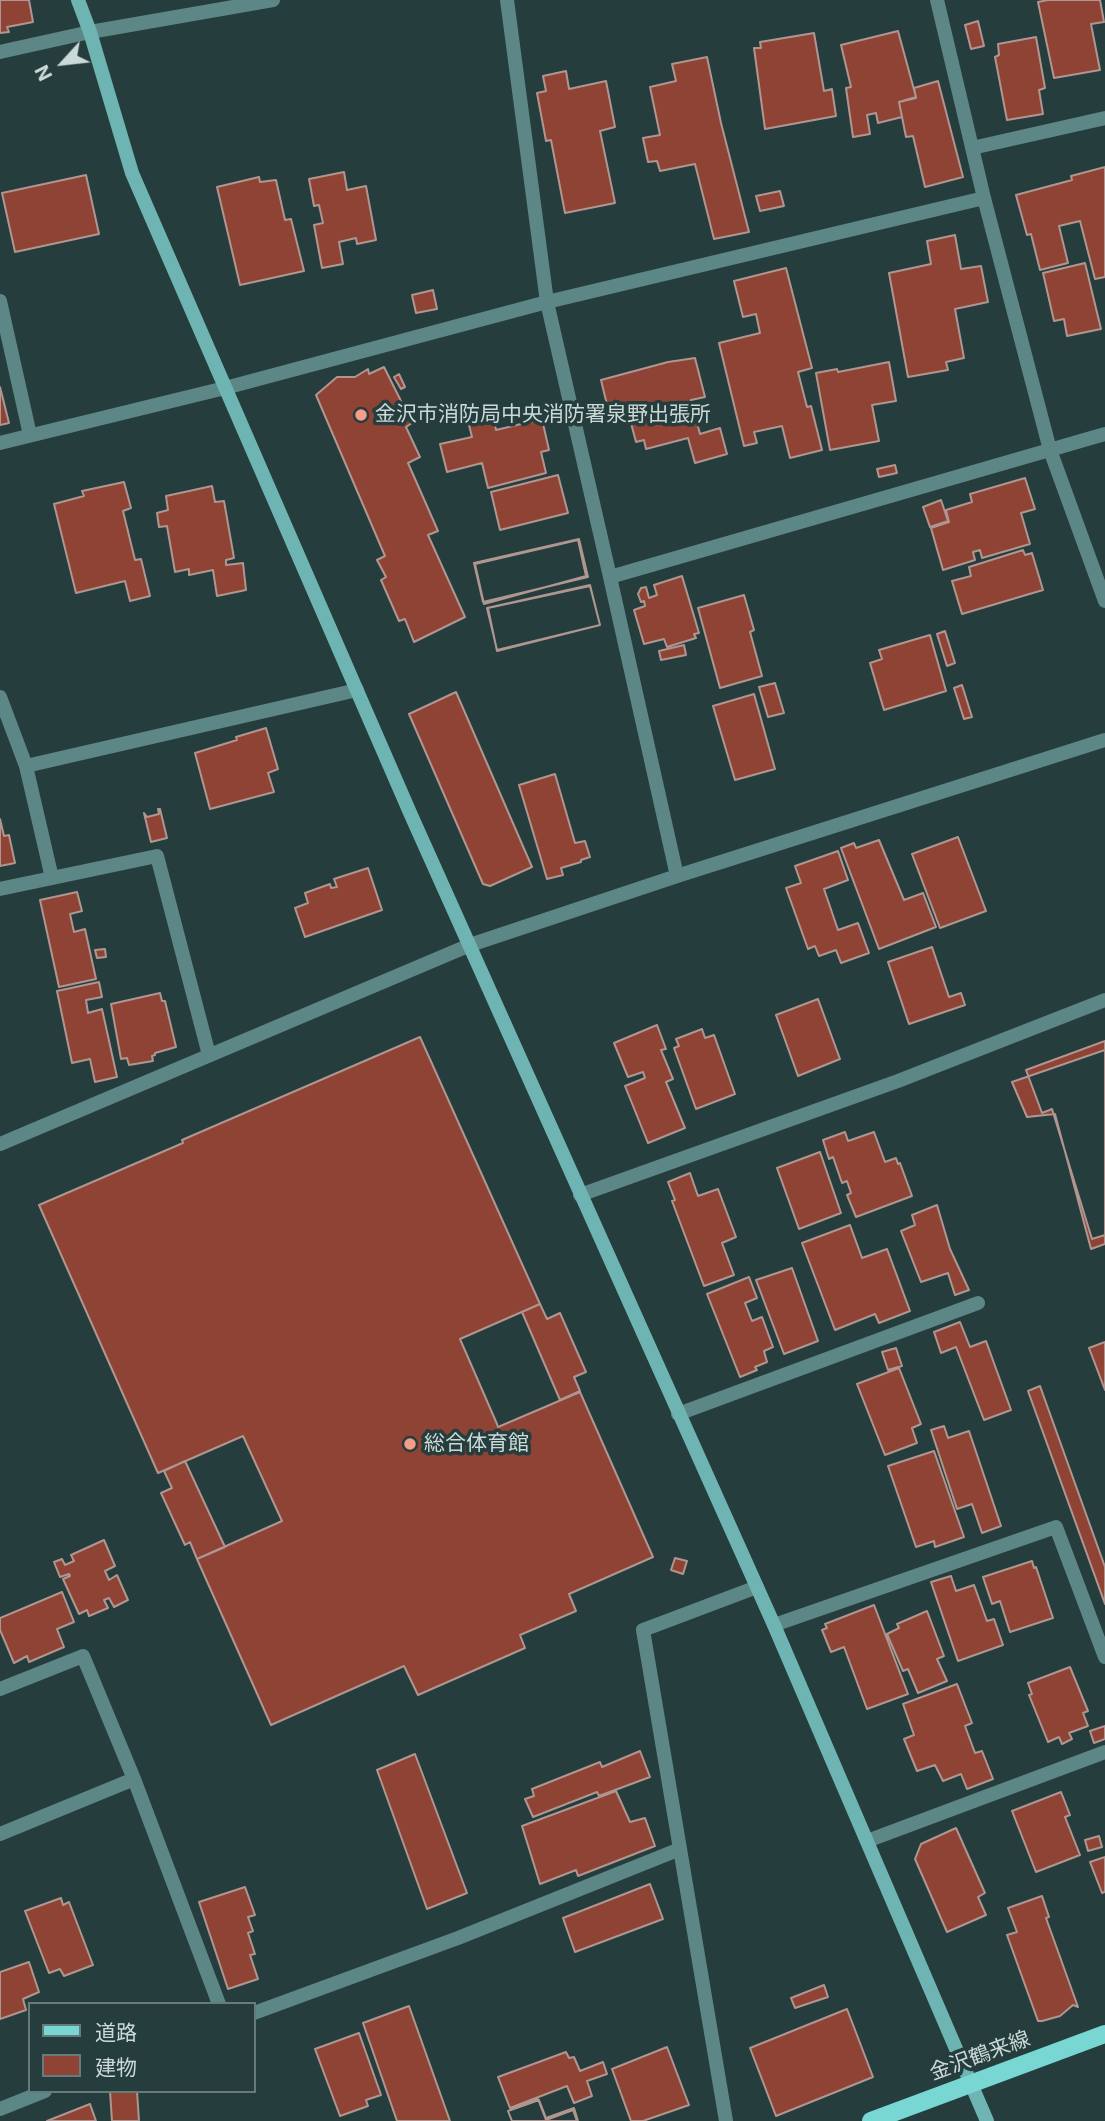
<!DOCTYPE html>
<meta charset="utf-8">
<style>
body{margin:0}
#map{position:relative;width:1105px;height:2121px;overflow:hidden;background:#253d3c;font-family:Inter,"Noto Sans JP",sans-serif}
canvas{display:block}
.legend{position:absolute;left:28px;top:2002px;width:228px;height:91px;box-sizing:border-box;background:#253d3c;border:2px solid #677b7a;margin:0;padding:9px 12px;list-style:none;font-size:21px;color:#cbd9d8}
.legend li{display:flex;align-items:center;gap:14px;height:35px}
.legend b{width:35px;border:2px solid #677b7a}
.north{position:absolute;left:28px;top:28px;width:70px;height:70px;-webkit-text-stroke:5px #253d3c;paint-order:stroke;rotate:243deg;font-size:19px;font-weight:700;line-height:28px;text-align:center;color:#cbd9d8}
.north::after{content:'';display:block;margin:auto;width:24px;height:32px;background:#cbd9d8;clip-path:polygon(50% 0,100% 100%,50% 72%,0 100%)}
</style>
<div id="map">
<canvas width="1105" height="2121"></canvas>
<ul class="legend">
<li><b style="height:9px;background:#78d6d3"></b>道路</li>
<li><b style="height:19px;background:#8e4335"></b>建物</li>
</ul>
<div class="north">N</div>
</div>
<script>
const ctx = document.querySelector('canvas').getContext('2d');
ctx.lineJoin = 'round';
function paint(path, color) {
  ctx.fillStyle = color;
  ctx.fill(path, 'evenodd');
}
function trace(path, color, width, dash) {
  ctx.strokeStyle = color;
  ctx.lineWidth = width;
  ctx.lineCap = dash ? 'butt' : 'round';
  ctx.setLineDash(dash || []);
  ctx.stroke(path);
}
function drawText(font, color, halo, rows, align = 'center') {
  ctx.font = font + ' Inter,"Noto Sans JP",sans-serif';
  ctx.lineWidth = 7;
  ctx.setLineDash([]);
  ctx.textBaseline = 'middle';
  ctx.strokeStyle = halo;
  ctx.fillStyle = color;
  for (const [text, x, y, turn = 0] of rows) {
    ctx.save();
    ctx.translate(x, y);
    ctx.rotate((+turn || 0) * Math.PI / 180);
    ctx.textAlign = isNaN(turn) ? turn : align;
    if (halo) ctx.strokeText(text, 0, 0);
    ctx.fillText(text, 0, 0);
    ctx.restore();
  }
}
const building = new Path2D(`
 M0 0H29L33 22 7 27 9 32 0 33Z
 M1048 0H1100L1104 22 1091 24 1100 70 1054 78 1038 2Z
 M978 21 984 46 971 49 965 25Z
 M898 31 916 97 899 102 902 117 878 123 876 113 867 115 870 134 853 137 846 88 851 87 841 45Z
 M814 33 824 91 832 89 836 116 765 129 754 48H761L760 42Z
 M1036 37 1045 88 1039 90 1043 114 1007 120 995 57 999 55 998 44Z
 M707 57 721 123 749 232 714 239 695 164 660 171 657 161 648 162 643 138 660 135 650 87 676 81 672 64Z
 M566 71 569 89 606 81 615 127 600 131 615 203 565 213 551 140 546 141 537 93 546 91 543 76Z
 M938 81 963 177 925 187 913 136 906 137 899 102 916 98 914 88Z
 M1105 167V277L1095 279 1080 221 1059 226 1068 263 1040 270 1031 234 1027 235 1016 195 1072 180 1071 176Z
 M344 172 347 190 366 186 376 240 357 244 356 238 339 242 343 264 322 268 314 225 323 223 319 205 314 206 309 179Z
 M86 175 99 234 15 252 2 193Z
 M259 177 260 182 276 180 285 220 291 219 304 271 240 285 217 187Z
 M780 191 784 206 760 211 756 196Z
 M955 235 961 269 981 266 988 302 955 309 964 358 946 362 948 370 908 377 889 273 931 264 927 241Z
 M1085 263 1101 329 1067 336 1064 319 1054 321 1043 273Z
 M786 268 812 368 798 372 807 407 811 406 822 450 790 458 782 426 754 432 757 443 744 446 719 343 760 333 756 314 743 317 734 281Z
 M433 290 437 309 416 313 412 295Z
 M695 358 705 397 691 400 700 434 720 428 727 454 695 463 688 438 646 449 644 440 636 442 627 408 609 413 601 380 668 362Z
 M889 362 896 401 872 405 879 441 830 450 816 373 837 369 838 372Z
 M384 367 412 423 406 427 420 457 408 463 438 531 428 535 465 617 414 642 405 619 399 621 381 580 386 577 377 560 385 556 316 395 337 377H355L368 369 369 374Z
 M399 374 405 387 401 389 394 377Z
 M0 387 9 423 0 425Z
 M492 411 496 430 542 419 549 450 541 452 546 473 488 488 482 463 447 472 440 444 472 437 467 417Z
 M895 465 897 473 879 477 877 469Z
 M558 475 568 513 500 530 491 492Z
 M1025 478 1035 509 1021 513 1030 544 982 558 980 550 973 552 975 560 943 570 931 528 949 522 946 510 972 502 970 494Z
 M124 482 131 508 123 511 135 560 141 559 150 596 130 601 125 581 76 593 54 504 84 496 82 491Z
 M212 486 215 502 224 501 234 558 226 560V565L243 563 246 590 217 596 213 570 189 575V569L175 572 167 526 159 527 157 513 168 510 166 496Z
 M941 500 948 521 930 527 923 507Z
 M579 539 588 577 483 602 474 563Z
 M578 540 586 576 484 604 475 564Z
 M1023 550 1025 555 1032 553 1043 590 962 614 952 581 971 576 969 567Z
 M682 576 699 633 694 634 696 638 667 647 664 639 644 644 634 610 645 606 644 601 641 602 638 594 641 588 646 587 649 598 657 595 654 585Z
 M590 585 600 625 497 650 487 608Z
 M590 586 600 625 497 651 488 608Z
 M744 595 754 630 750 632 762 676 720 688 698 608Z
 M945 631 955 663 947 666 937 634Z
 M930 635 946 691 884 710 870 663 882 659 879 650Z
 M684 645 686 655 661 660 659 651Z
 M775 683 784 713 768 717 759 687Z
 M962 685 972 717 964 719 954 688Z
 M456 692 532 867 490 886 483 884 409 714Z
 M754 694 775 769 735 780 713 706Z
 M266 728 278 769 268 773 274 792 210 809 195 753 237 740 236 737Z
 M555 774 575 843 585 841 590 857 581 860V862L561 868 563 875 547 879 519 785Z
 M158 809H160L167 838 151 842 144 813 147 817 159 814Z
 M0 819 4 836 9 835 15 863 0 866Z
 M958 837 986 911 940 928 912 854Z
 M879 840 904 900 923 893 936 927 879 949 841 848 854 843 856 848Z
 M838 851 848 880 824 889 838 930 858 923 869 953 841 963 836 950 819 956 815 946 808 949 786 888 801 883 795 866Z
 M368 868 382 910 305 937 295 908 308 903 305 893 330 884 331 888 337 887 334 879Z
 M77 892 82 911 70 914 74 932 85 929 96 979 59 987 40 900Z
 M932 947 949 997 961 993 965 1005 909 1024 888 962Z
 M105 949 106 957 97 958 95 950Z
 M99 982 102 997 86 1000 88 1013 102 1009 117 1077 95 1082 90 1059 72 1063 57 991Z
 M160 993 162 1001H165L176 1047 155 1053V1055L152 1056 153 1061 129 1065 127 1058 121 1059 111 1004Z
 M818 999 840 1059 798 1076 776 1015Z
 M657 1025 666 1049 661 1050 673 1079 666 1082 685 1128 648 1143 625 1086 645 1078 643 1072 628 1077 614 1043Z
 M702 1029 705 1038 714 1035 735 1094 696 1109 674 1048 679 1046 676 1039Z
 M420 1037 540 1304 460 1339 497 1424 498 1427 580 1392 653 1557 569 1594 576 1611 520 1635 525 1648 418 1695 404 1666 271 1725 197 1559 282 1521 243 1436 158 1473 39 1205 183 1143 182 1140Z
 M1105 1041V1235L1092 1239 1052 1109 1042 1113 1026 1070Z
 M1105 1050V1244L1091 1249 1055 1114 1027 1117 1012 1082Z
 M845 1132 848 1141 874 1132 885 1162 896 1158 898 1164 900 1163 912 1196 856 1217 847 1195 851 1193 847 1181 842 1183 833 1157 829 1159 823 1140Z
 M820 1152 841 1213 799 1229 777 1168Z
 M690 1173 698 1196 718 1189 736 1237 722 1243 734 1275 704 1286 672 1201 675 1200 668 1182Z
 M937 1205 950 1249 969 1290 955 1295 948 1273 921 1282 901 1231 915 1225 912 1215Z
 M850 1225 862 1258 887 1249 910 1311 879 1323 875 1314 835 1330 802 1243Z
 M792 1268 818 1341 784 1354 756 1280Z
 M749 1277 757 1298 745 1303 752 1321 762 1317 773 1347 764 1351 767 1362 755 1367 757 1370 740 1377 707 1294Z
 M540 1304 547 1319 560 1313 586 1372 574 1377 580 1391 560 1400 522 1312Z
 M960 1322 970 1347 986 1341 1011 1410 984 1420 956 1347 941 1353 934 1332Z
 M1105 1342V1390L1089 1348Z
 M896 1348 902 1366 888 1370 882 1352Z
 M899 1368 921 1424 912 1428 917 1443 885 1455 857 1384Z
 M1040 1386 1105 1567V1604L1028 1391Z
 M944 1426 948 1438 969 1431 1001 1526 982 1533 972 1504 957 1509 931 1430Z
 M934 1451 964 1537 935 1547 934 1541 916 1547 888 1466Z
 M185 1461 225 1547 197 1559 190 1542 185 1545 161 1493 172 1488 164 1471Z
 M104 1540 115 1566 105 1571 109 1580 117 1575 128 1600 114 1607 109 1598 104 1600 108 1608 89 1616 87 1610 79 1614 63 1579 70 1576 69 1574 60 1577 54 1562 62 1559 65 1565 74 1561 71 1555Z
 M675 1558 687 1561 683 1574 671 1570Z
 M1032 1561 1034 1568 1036 1567 1053 1618 1010 1632 1000 1601 992 1604 983 1577Z
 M951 1576 956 1591 974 1585 987 1621 994 1619 1003 1645 958 1661 931 1582Z
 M62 1592 74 1622 57 1629 64 1647 29 1662 27 1656 14 1663 0 1630V1618Z
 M874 1605 908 1694 867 1709 844 1647 831 1652 822 1630 827 1628 825 1624Z
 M927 1611 944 1656 937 1659 947 1681 918 1693 908 1669 903 1671 887 1634 899 1628 897 1624Z
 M1070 1667 1088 1711 1083 1713 1088 1726 1069 1733 1072 1739 1062 1744 1059 1737 1048 1742 1029 1695 1032 1694 1028 1683Z
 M957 1684 972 1723 965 1726 975 1753 982 1751 993 1779 967 1789 961 1774 943 1781 935 1765 917 1771 904 1739 914 1735 903 1704Z
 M1105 1726V1739L1094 1743 1090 1731Z
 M640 1751 650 1777 599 1796 597 1792 533 1817 525 1799 534 1796 532 1789 600 1762 602 1767Z
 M415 1754 467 1893 427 1909 377 1770Z
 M616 1791 630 1822 645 1818 655 1846 578 1876 576 1870 540 1884 522 1826Z
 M1061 1792 1070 1815 1065 1817 1080 1855 1036 1872 1012 1811Z
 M956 1828 985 1893 978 1897 986 1915 947 1932 915 1859 921 1844Z
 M1099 1836 1102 1847 1088 1851 1085 1840Z
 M1105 1857V1892L1102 1893 1090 1862Z
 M650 1884 663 1919 575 1952 563 1918Z
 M245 1887 255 1915 248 1917 253 1931 248 1933 255 1954 250 1955 258 1979 228 1989 199 1902Z
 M1042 1896 1049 1917 1046 1918 1078 2007 1073 2005 1060 2016 1042 2021H1038L1007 1935 1017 1932 1008 1908Z
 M61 1898 63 1905 69 1902 93 1965 64 1976 60 1969 49 1973 25 1911Z
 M29 1962 39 1992 23 1999 26 2010 0 2019V1972Z
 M824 1985 828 1997 795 2008 791 1998Z
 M409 2006 450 2121H397L363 2023Z
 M847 2009 873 2077 776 2116 750 2048Z
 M359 2033 381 2095 366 2100 368 2106 340 2116 315 2049Z
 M667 2047 689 2105 643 2121H631L612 2069Z
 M566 2052 569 2058 574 2057 580 2071 603 2062 607 2074 587 2081 592 2096 574 2103 567 2086 510 2108 498 2077Z
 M110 2091H137L139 2121H112Z
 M538 2099 546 2120 573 2110 577 2121H512L508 2111Z
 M539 2100 546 2118 574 2108 578 2121H512L508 2111Z
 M90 2104 96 2121H47Z`);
paint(building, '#8e4335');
trace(building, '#af9691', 2);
trace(new Path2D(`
 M507 0 547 302 610 577 1105 434
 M937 0 984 198 1050 450 1105 601
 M0 52 90 32 273 0
 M972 148 1105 118
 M0 301 30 435
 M0 443 225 388 547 302 984 198
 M610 577 677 876
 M0 697 26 766 357 690
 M26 766 52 878
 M0 889 157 856 209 1055
 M0 1144 470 945 677 876 1105 740
 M580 1195 898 1081 1105 1000
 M678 1414 978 1303
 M774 1625 1056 1527 1105 1657
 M0 1689 83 1656 134 1779
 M0 1834 134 1779 219 2004
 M867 1841 1105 1752
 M254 2013 458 1938 680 1849
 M0 2109 45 2091
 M726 2121 643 1630 757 1587`), '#5c8786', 14);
trace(new Path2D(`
 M78 0 90 32 132 173 411 815 774 1625 987 2121`), '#6db4b2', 14);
trace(new Path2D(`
 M871 2121 1105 2034`), '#78d6d3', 18);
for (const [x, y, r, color] of [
 [361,415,7,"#f49d8b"],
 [410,1444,7,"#f49d8b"]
]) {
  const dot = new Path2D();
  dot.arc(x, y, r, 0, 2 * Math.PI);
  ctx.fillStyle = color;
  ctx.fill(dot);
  trace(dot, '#253d3c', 2.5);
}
drawText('21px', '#cbd9d8', '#253d3c', [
 ["金沢市消防局中央消防署泉野出張所",375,415],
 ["総合体育館",424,1444]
], 'left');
drawText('21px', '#cbd9d8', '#253d3c', [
 ["金沢鶴来線",980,2056,-20]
]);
</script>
